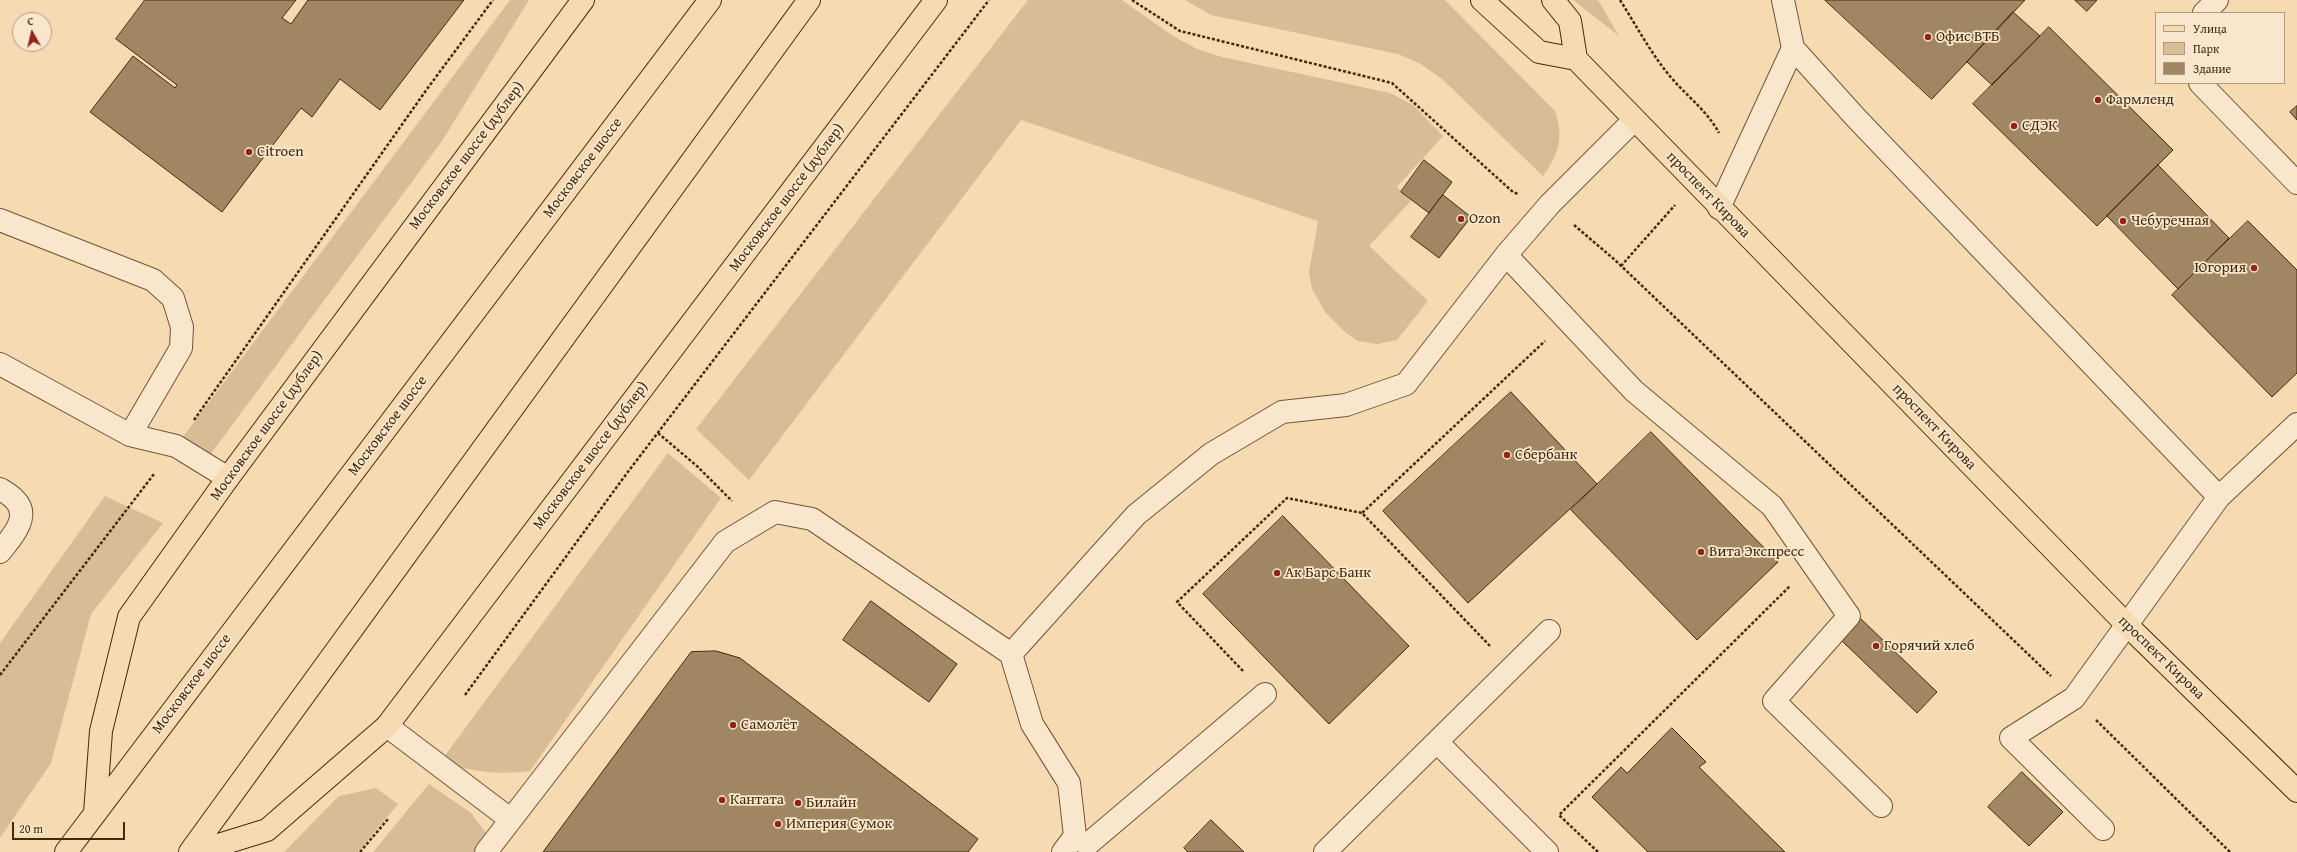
<!DOCTYPE html>
<meta charset="utf-8">
<style>
body{margin:0}
#map{position:relative;width:2297px;height:852px;overflow:hidden;background:#f6dab2;font-family:"Gentium Book Plus",serif}
canvas{display:block}
.legend{position:absolute;left:2155px;top:12px;width:130px;height:72px;box-sizing:border-box;background:#f9e7cd;border:1px solid #b09b7f;margin:0;padding:5px 7px;list-style:none;font-size:12px;color:#432a0b}
.legend li{display:flex;align-items:center;gap:8px;height:20px}
.legend b{width:20px;border:1px solid #b09b7f}
.north{position:absolute;left:12px;top:12px;width:40px;height:40px;box-sizing:border-box;background:#f9e7cd;border:1px solid #b09b7f;border-radius:50%;rotate:352deg;font-size:11px;font-weight:700;line-height:16px;text-align:center;color:#432a0b}
.north::after{content:'';display:block;margin:auto;width:14px;height:18px;background:#8f2418;clip-path:polygon(50% 0,100% 100%,50% 72%,0 100%)}
.scale{position:absolute;left:12px;top:822px;width:113px;height:18px;box-sizing:border-box;border:2px solid #432a0b;border-top:0;padding-left:5px;font-size:12px;line-height:14px;white-space:nowrap;color:#432a0b;-webkit-text-stroke:3px #f9e7cd;paint-order:stroke}
</style>
<div id="map">
<canvas width="2297" height="852"></canvas>
<ul class="legend">
<li><b style="height:5px;background:#f6dab2"></b>Улица</li>
<li><b style="height:11px;background:#d8bc96"></b>Парк</li>
<li><b style="height:11px;background:#a08662"></b>Здание</li>
</ul>
<div class="north">С</div>
<div class="scale">20 m</div>
</div>
<script>
const ctx = document.querySelector('canvas').getContext('2d');
ctx.lineJoin = 'round';
function paint(path, color) {
  ctx.fillStyle = color;
  ctx.fill(path, 'evenodd');
}
function trace(path, color, width, dash) {
  ctx.strokeStyle = color;
  ctx.lineWidth = width;
  ctx.lineCap = dash ? 'butt' : 'round';
  ctx.setLineDash(dash || []);
  ctx.stroke(path);
}
function drawText(font, color, halo, rows, align = 'center') {
  ctx.font = font + ' "Gentium Book Plus",serif';
  ctx.lineWidth = 3.5;
  ctx.setLineDash([]);
  ctx.textBaseline = 'middle';
  ctx.strokeStyle = halo;
  ctx.fillStyle = color;
  for (const [text, x, y, turn = 0] of rows) {
    ctx.save();
    ctx.translate(x, y);
    ctx.rotate((+turn || 0) * Math.PI / 180);
    ctx.textAlign = isNaN(turn) ? turn : align;
    if (halo) ctx.strokeText(text, 0, 0);
    ctx.fillText(text, 0, 0);
    ctx.restore();
  }
}
paint(new Path2D(`
 M510 0H529L442 141 204 463 176 446Z
 M1028 0H1122L1173 36 1197 49 1222 57 1390 93 1413 105 1443 136 1397 187 1411 201 1369 246 1428 301 1397 340 1377 344 1358 341 1346 333 1326 313 1312 289 1309 272 1318 221 1021 120 749 480 696 429Z
 M1185 0H1445L1555 111C1564 138 1559 154 1543 176L1443 80 1421 64 1398 54 1211 15Z
 M1573 0H1598L1619 36Z
 M668 453 721 498 530 771C498 775 470 772 441 761Z
 M105 496 163 523 91 614 51 763 0 838V643Z
 M429 784 471 813 489 837 477 852H373Z
 M376 788 398 804 358 852H284L339 796Z`), '#d8bc96');
const building = new Path2D(`
 M145 0H296L282 18 291 24 308 0H464L380 110 340 79 312 117 301 108 222 212 90 112 133 56 175 88 177 85 116 39Z
 M1825 0H2025L1932 99Z
 M2075 0H2097L2087 11Z
 M2013 12 2040 36 1992 85 1967 62Z
 M2049 27 2173 150 2097 226 1973 104Z
 M2297 106V120L2290 112Z
 M1424 160 1452 182 1429 213 1401 192Z
 M2158 165 2229 238 2178 289 2107 216Z
 M1443 195 1471 217 1439 258 1411 237Z
 M2248 221 2297 270V373L2272 397 2172 295Z
 M1511 392 1597 484 1468 603 1383 511Z
 M1651 432 1778 562 1697 640 1571 510Z
 M1283 516 1409 646 1329 724 1203 594Z
 M871 601 957 664 929 702 843 640Z
 M1861 619 1937 692 1917 713 1841 640Z
 M716 651 740 658 978 839 968 852H543L691 652Z
 M1672 728 1706 762 1699 767 1785 852H1648L1592 797 1621 767 1627 773Z
 M2022 772 2063 812 2029 846 1988 807Z
 M1211 820 1244 852H1188L1184 848Z`);
paint(building, '#a08662');
trace(building, '#432a0b', 1);
const service = new Path2D(`
 M2204 13 2217 0
 M1793 48 1857 119 2219 497
 M2200 83 2297 183
 M1719 208 1793 48 1783 0
 M1506 255 1634 391 1772 506 1849 616 1774 701 1881 806
 M0 489C5 492 11 495 15 500 32 517 10 539 0 552
 M387 726 510 819
 M1437 742 1547 852
 M2103 829 2011 738 2074 698 2219 497 2297 424
 M1087 845 1265 694
 M486 852 725 542 775 512 812 519 1011 654
 M1063 852 1075 836 1069 783 1032 724 1011 654 1136 515 1211 454 1282 412 1346 405 1406 384 1506 255 1550 204 1634 120
 M1325 852 1549 631`);
const minor = new Path2D(`
 M0 220 153 280 173 298 182 327 181 348 130 435
 M0 364 130 435 176 446 228 478`);
const primary = new Path2D(`
 M1482 0 1539 52 1576 59
 M1553 0 1570 21 1576 59
 M1576 59 2127 625 2297 791
 M95 813 101 731 129 617 228 478 583 0
 M66 852 710 0
 M190 852 809 0
 M196 852 267 830 387 726 936 0`);
trace(service, '#705635', 24);
trace(minor, '#705635', 24);
trace(primary, '#432a0b', 24);
trace(new Path2D(`
 M1132 0 1180 31 1392 83 1513 192 1518 194
 M1620 0C1636 25 1650 52 1669 75 1685 95 1707 110 1719 133
 M1574 225 1615 260 2051 676
 M1621 266 1675 205
 M194 420 427 89 493 0
 M658 433 698 467 732 501
 M1490 646 1362 513 1545 341
 M1243 671 1177 602 1287 498 1362 513
 M0 675 154 474
 M465 695 627 473 989 0
 M2096 720 2230 852
 M360 852 388 819
 M1598 852 1559 815 1790 586`), '#432a0b', 2.5, [3, 2]);
trace(service, '#f9e7cd', 22);
trace(minor, '#f9e7cd', 22);
trace(primary, '#f6dab2', 22);
for (const [x, y, r, color] of [
 [1928,37,4,"#8f2418"],
 [2098,100,4,"#8f2418"],
 [2014,126,4,"#8f2418"],
 [249,152,4,"#8f2418"],
 [1461,219,4,"#8f2418"],
 [2123,221,4,"#8f2418"],
 [2254,268,4,"#8f2418"],
 [1507,455,4,"#8f2418"],
 [1701,552,4,"#8f2418"],
 [1277,573,4,"#8f2418"],
 [1876,646,4,"#8f2418"],
 [733,725,4,"#8f2418"],
 [722,800,4,"#8f2418"],
 [798,803,4,"#8f2418"],
 [778,824,4,"#8f2418"]
]) {
  const dot = new Path2D();
  dot.arc(x, y, r, 0, 2 * Math.PI);
  ctx.fillStyle = color;
  ctx.fill(dot);
  trace(dot, '#f9e7cd', 1.5);
}
drawText('15px', '#432a0b', '#f9e7cd', [
 ["Офис ВТБ",1936,37],
 ["Фармленд",2106,100],
 ["СДЭК",2022,126],
 ["Citroen",257,152],
 ["Ozon",1469,219],
 ["Чебуречная",2131,221],
 ["Югория",2246,268,"right"],
 ["Сбербанк",1515,455],
 ["Вита Экспресс",1709,552],
 ["Ак Барс Банк",1285,573],
 ["Горячий хлеб",1884,646],
 ["Самолёт",741,725],
 ["Кантата",730,800],
 ["Билайн",806,803],
 ["Империя Сумок",786,824]
], 'left');
drawText('15px', '#432a0b', '#f9e7cd', [
 ["Московское шоссе (дублер)",467,156,-53],
 ["Московское шоссе",583,168,-53],
 ["проспект Кирова",1708,195,46],
 ["Московское шоссе (дублер)",787,198,-53],
 ["Московское шоссе (дублер)",267,426,-54],
 ["Московское шоссе",388,426,-53],
 ["проспект Кирова",1934,427,46],
 ["Московское шоссе (дублер)",591,456,-53],
 ["проспект Кирова",2161,658,44],
 ["Московское шоссе",192,684,-53]
]);
</script>
